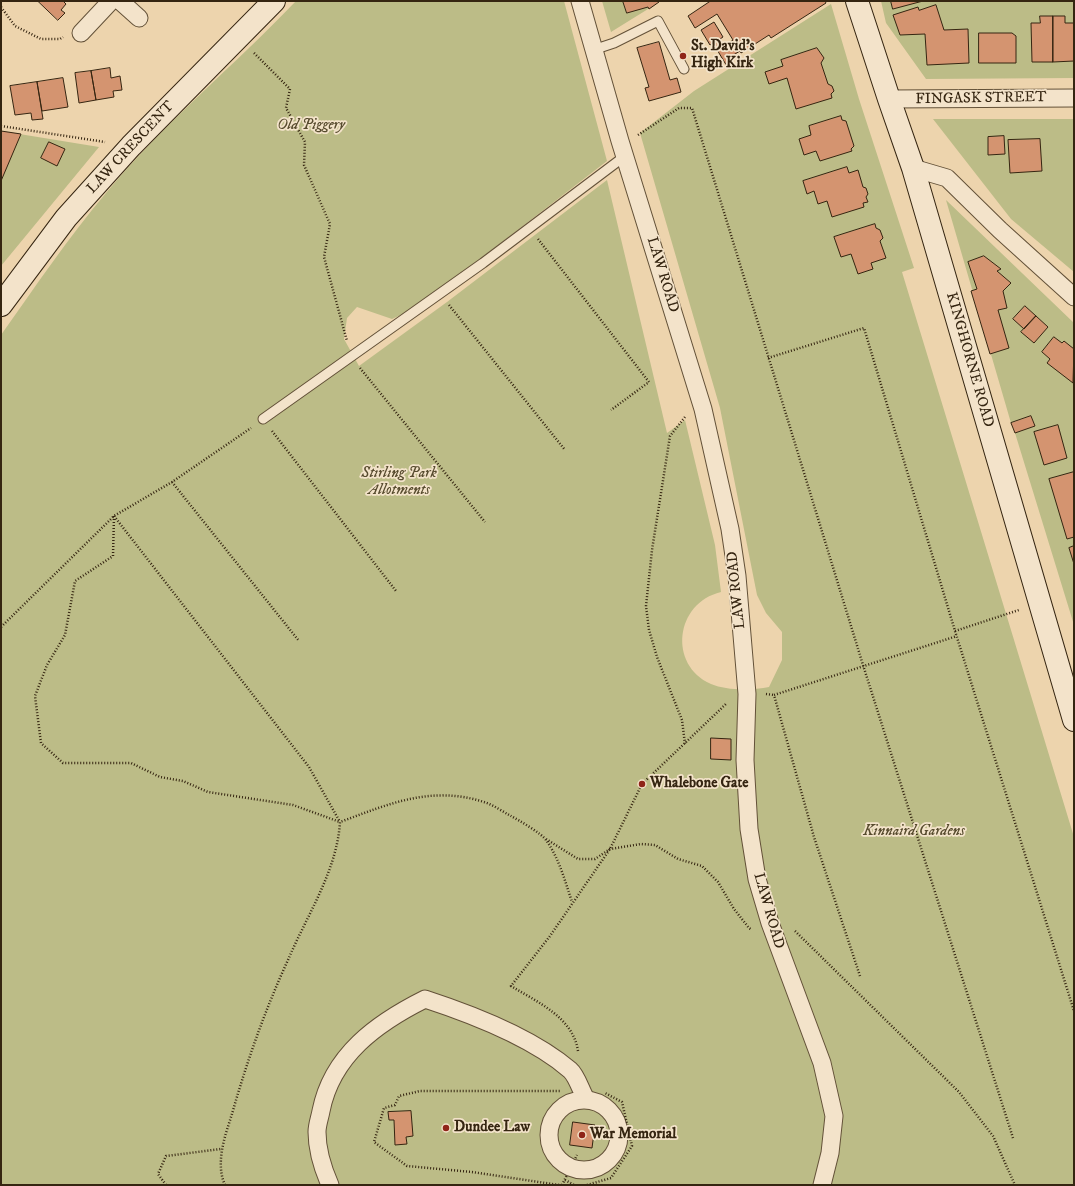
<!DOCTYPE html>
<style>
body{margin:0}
#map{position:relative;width:1075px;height:1186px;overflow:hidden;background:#edd4ad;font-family:"IM FELL DW Pica",serif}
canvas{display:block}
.frame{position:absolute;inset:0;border:2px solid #352511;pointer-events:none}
</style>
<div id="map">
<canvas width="1075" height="1186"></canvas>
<div class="frame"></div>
</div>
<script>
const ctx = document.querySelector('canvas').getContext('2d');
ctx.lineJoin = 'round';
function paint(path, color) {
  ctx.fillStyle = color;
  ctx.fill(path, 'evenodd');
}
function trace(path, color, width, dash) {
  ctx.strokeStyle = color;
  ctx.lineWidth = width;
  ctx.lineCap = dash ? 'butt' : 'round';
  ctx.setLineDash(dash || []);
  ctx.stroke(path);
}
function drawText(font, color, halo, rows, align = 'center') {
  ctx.font = font + ' "IM FELL DW Pica",serif';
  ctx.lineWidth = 3.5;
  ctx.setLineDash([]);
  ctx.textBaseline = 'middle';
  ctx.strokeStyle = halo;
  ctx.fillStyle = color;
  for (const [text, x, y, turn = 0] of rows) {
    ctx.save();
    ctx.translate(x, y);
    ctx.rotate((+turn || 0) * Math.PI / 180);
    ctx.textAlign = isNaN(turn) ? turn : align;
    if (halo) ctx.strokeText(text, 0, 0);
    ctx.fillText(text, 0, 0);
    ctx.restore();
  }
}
paint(new Path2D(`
 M296 1H564L607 161 484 256 403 314 392 319 357 307 347 318 344 339 359 366 447 302 607 180 667 433 685 420 715 545 721 592C675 603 668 665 711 684 727 691 753 690 769 687L782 660V632L766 613 757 595 720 408 640 133 694 91 831 4 859 99 914 268 902 272 1074 837V1185H1V335C35 287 68 238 106 193 163 124 234 66 296 1Z
 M602 1H661L611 32Z
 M881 1H1074V78L926 79 886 23Z
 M933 119H1074V272L1011 219Z
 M1 131 99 147 1 266Z
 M946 200 1074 323V625L1015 433 1035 426 1031 416 1011 423Z`), '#bcbc87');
const building = new Path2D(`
 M38 1H63L66 4 61 10 65 13 58 20Z
 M623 1H659V2L649 9 648 7 627 13Z
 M708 1H825L826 3 771 38 769 35 741 53 740 51 730 57 734 64 728 68 713 43 710 45 701 30 714 22 723 37 720 39 724 47 733 40 717 14 695 28 688 16 709 2Z
 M891 1H923L893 9Z
 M936 5 944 30 968 29 969 63 927 65 925 34 900 35 893 15 918 7 919 10Z
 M1040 16H1053V62H1032L1031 23H1040Z
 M1053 16H1065V23H1074V61L1053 62Z
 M979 33H1012L1016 36V63H979Z
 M659 42 670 80 677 78 681 92 649 101 645 88 649 87 637 48Z
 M817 48 824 58 821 63 828 84 832 86 834 91 831 94 832 98 796 109 787 78 769 84 765 72 783 66 781 60Z
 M110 68 111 78 120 76 122 90 113 91 114 97 96 100 91 71Z
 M91 71 96 100 79 103 75 73Z
 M63 78 68 107 42 111 37 82Z
 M37 82 43 119 32 120 31 113 15 115 10 86Z
 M841 116 842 120 846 121 854 146 851 149 852 151 820 161 816 151 804 155 799 139 811 135 809 126Z
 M1 131 21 134 1 181Z
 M1004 136 1005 154 988 155V137Z
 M1040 139 1042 171 1010 173 1008 140Z
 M49 142 65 149 57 166 41 158Z
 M847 167 849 173 858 170 863 187 866 188 868 194 866 197 868 202 863 203 864 207 832 217 827 201 818 204 814 191 807 194 803 181Z
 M875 224 876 228 880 230 883 238 880 241 886 258 871 263 873 269 858 274 851 254 841 257 834 237Z
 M984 256 1001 269 997 271 1011 283 1003 291 1007 308 998 310 1009 348 990 354 971 291 977 289 968 262Z
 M1025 306 1036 316 1024 329 1013 319Z
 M1036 316 1048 327 1034 343 1021 332Z
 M1054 337 1062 343 1064 341 1074 349 1073 383 1047 363 1050 359 1042 352Z
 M1031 416 1035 426 1015 433 1011 423Z
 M1058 425 1067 458 1044 465 1034 432Z
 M1074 472V537L1067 539 1049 479Z
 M1074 546V564L1069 548Z
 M711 738 731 739V760L711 759Z
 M411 1111 413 1136 406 1137 407 1144 395 1145 394 1120H389L388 1112Z
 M573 1122 595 1125 592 1148 570 1145Z`);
paint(building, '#d49470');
trace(building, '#352511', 1);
const lane = new Path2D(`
 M593 50 614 43 658 21 684 69
 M263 419 483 263 625 156`);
const street = new Path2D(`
 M120 1 139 18
 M580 1 620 141 703 409 730 529 737 576 747 694 745 760 749 829 757 879 770 923 822 1063 834 1116 830 1153 822 1185
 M81 33 111 1
 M889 99 1074 98
 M913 168 947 178 1000 230 1074 297
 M549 1135a35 35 0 1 1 70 0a35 35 0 1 1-70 0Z
 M330 1185C323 1169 317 1150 317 1132 317 1125 320 1117 321 1111 332 1055 377 1023 425 999 471 1014 533 1038 570 1070 577 1076 581 1091 586 1099`);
const secondary = new Path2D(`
 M857 1 889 99 913 168 1074 720
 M1 305 66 218 131 146 274 1`);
trace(lane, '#635138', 11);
trace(street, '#635138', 19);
trace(secondary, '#352511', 24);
trace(new Path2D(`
 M1 7 15 26 41 39H60L63 37
 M254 53 290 89 286 108 305 142 304 165 330 224 324 257 347 341
 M1 126 105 142
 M638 135 679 108H692L863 665 1013 1138
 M538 239 649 382 611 410
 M449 305 565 450
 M768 358 864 328 955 631 1074 1011
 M360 368 485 522
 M685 417 670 436 652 550 646 606 649 630 657 657 682 720 685 744
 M272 431 396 591
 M172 482 299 641
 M114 516 113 556 75 581 65 635 47 665 35 696 41 743 63 763H131L160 777 183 781 208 792 293 805 340 822
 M114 516 309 767 340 822
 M1 627 114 516 172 482 251 428
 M955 631 1019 610
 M766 694 774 695
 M546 839 578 859H595L610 849 641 844 655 845 678 859 702 866 718 882 734 909 749 928 752 930
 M795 931 959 1092 993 1136 1015 1185
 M860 976 814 837 774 695 957 636
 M578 1051C573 1017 537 1002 511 986L550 936 610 849 642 784 727 703
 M565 1180 574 1185
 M166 1185 158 1174 166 1156 221 1149
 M225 1185C215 1163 225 1136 232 1114 247 1061 265 1010 288 960 307 915 337 871 340 822 389 804 431 785 484 802 494 805 503 812 511 816 520 821 541 833 546 840 559 858 565 881 572 902
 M559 1185 472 1172 407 1166 374 1142 384 1108 395 1105 399 1096 420 1091H561
 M562 1185 577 1155
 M587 1185 611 1178 632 1146 622 1102 605 1093`), '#352511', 2.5, [1, 2]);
trace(lane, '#f3e3ca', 9);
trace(street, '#f3e3ca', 17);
trace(secondary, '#f3e3ca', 22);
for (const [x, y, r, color] of [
 [683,56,4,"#8f2418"],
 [642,784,4,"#8f2418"],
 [446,1128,4,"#8f2418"],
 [582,1135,4,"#8f2418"]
]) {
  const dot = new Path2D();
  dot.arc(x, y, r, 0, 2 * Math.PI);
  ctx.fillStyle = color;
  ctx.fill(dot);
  trace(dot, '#f3e3ca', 1.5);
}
drawText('bold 15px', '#352511', '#f3e3ca', [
 ["St. David's",691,47],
 ["High Kirk",691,64],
 ["Whalebone Gate",650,784],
 ["Dundee Law",454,1128],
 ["War Memorial",590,1135]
], 'left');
drawText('15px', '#352511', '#f3e3ca', [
 ["FINGASK STREET",981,99,-1],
 ["LAW CRESCENT",131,148,-47],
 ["LAW ROAD",662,275,73],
 ["KINGHORNE ROAD",969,360,74],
 ["LAW ROAD",737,590,-96],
 ["LAW ROAD",768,911,74]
]);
drawText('italic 15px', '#574b2e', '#f3e3ca', [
 ["Old Piggery",311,126],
 ["Stirling Park",399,474],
 ["Allotments",399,491],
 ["Kinnaird Gardens",914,832]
]);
</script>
